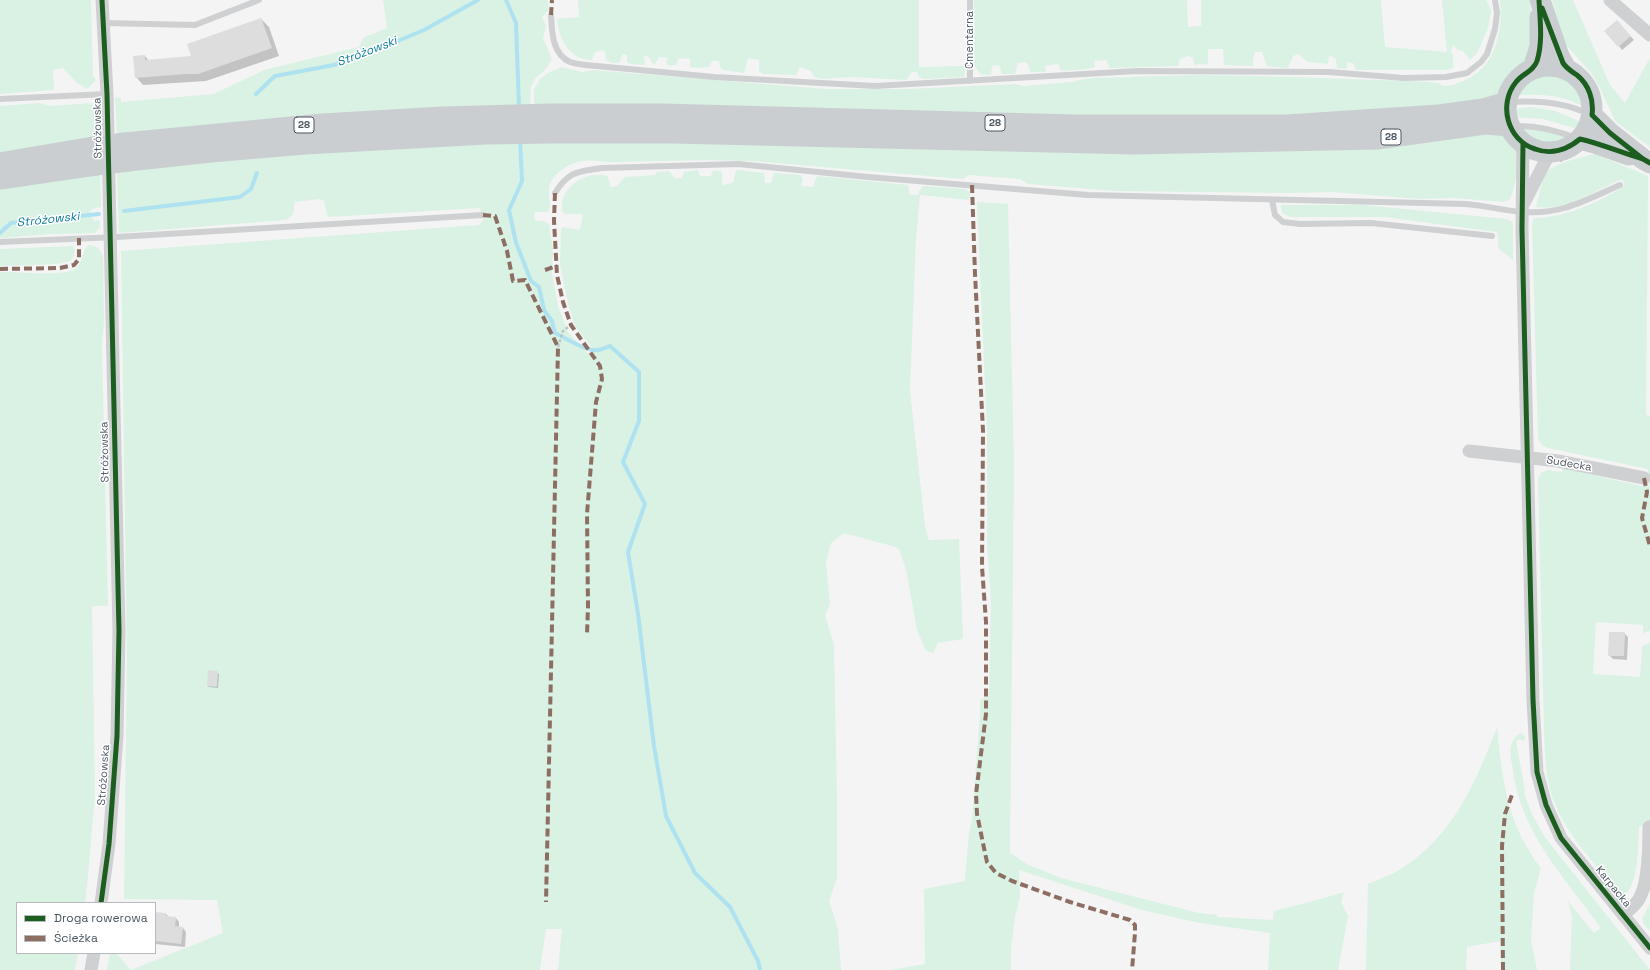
<!DOCTYPE html>
<meta charset="utf-8">
<style>
body{margin:0}
#map{position:relative;width:1650px;height:970px;overflow:hidden;background:#f4f4f4;font-family:"Space Grotesk",sans-serif}
canvas{display:block}
.legend{position:absolute;left:16px;top:902px;width:140px;height:52px;box-sizing:border-box;background:#fff;border:1px solid #b7bbc0;margin:0;padding:5px 7px;list-style:none;font-size:12px;color:#4a5661}
.legend li{display:flex;align-items:center;gap:8px;height:20px}
.legend b{width:20px;border:1px solid #b7bbc0}
</style>
<div id="map">
<canvas width="1650" height="970"></canvas>
<ul class="legend">
<li><b style="height:5px;background:#1b5e20"></b>Droga rowerowa</li>
<li><b style="height:5px;background:#8d6e63"></b>Ścieżka</li>
</ul>
</div>
<script>
const ctx = document.querySelector('canvas').getContext('2d');
ctx.lineJoin = 'round';
function paint(path, color) {
  ctx.fillStyle = color;
  ctx.fill(path, 'evenodd');
}
function trace(path, color, width, dash) {
  ctx.strokeStyle = color;
  ctx.lineWidth = width;
  ctx.lineCap = dash ? 'butt' : 'round';
  ctx.setLineDash(dash || []);
  ctx.stroke(path);
}
function drawText(font, color, halo, rows, align = 'center') {
  ctx.font = font + ' "Space Grotesk",sans-serif';
  ctx.lineWidth = 3;
  ctx.setLineDash([]);
  ctx.textBaseline = 'middle';
  ctx.strokeStyle = halo;
  ctx.fillStyle = color;
  for (const [text, x, y, turn = 0] of rows) {
    ctx.save();
    ctx.translate(x, y);
    ctx.rotate((+turn || 0) * Math.PI / 180);
    ctx.textAlign = isNaN(turn) ? turn : align;
    if (halo) ctx.strokeText(text, 0, 0);
    ctx.fillText(text, 0, 0);
    ctx.restore();
  }
}
paint(new Path2D(`
 M0 0H91L93 76 96 80 87 89 76 82 63 68 53 70 54 90 0 94Z
 M383 0H548L549 10 542 17 546 26 543 38 552 59 546 69 535 79 531 87 530 106 117 134 115 97 121 98V102L214 94 264 70 359 47 363 38 387 28Z
 M578 0H919V67L966 66 964 77 924 79 919 77 917 72H912L906 80 851 77 822 79 814 77 811 71 800 67 796 75 763 74 759 71V60L748 58 744 73 723 70 720 67 719 61H712L709 67 696 68 690 67V59L679 58 676 65 670 66 666 63 668 58 659 57 656 63 653 65 649 57 644 56 645 65 631 64 627 62V55L623 54 619 63H612L606 60 605 51 602 50 595 52 592 60C569 60 559 39 557 19L579 17Z
 M974 0H1187L1188 27 1201 26V0H1381L1385 47 1447 52 1442 0H1486L1491 10 1488 28 1477 53 1470 60 1463 51 1458 50 1453 45 1451 52 1453 55V68L1447 70H1356L1353 63 1347 62V68L1344 69 1337 68 1336 59 1329 55 1328 64 1308 62 1298 54 1293 56 1288 68 1267 66 1262 52H1255L1253 60V66L1224 65 1223 49H1208V64L1194 65 1193 58 1187 56 1179 60V66L1110 68 1106 60 1094 61 1095 67 1089 69 1061 71 1058 64 1045 66 1046 72H1030L1028 64 1025 62 1018 63 1015 74H1002L999 65 992 66 991 75 980 74 973 63Z
 M1500 0H1529L1534 25 1528 63 1511 78 1501 94 1490 103 1382 112 1213 117 534 106V89L540 79 548 73 562 67 582 72 593 70 826 89H908L1016 84 1023 86 1073 82C1088 76 1116 78 1133 77 1226 72 1319 79 1412 81 1420 82 1428 81 1436 83 1439 83 1442 86 1445 86 1452 86 1460 82 1466 80 1496 66 1503 30 1500 0Z
 M1552 0H1573L1610 85 1625 103 1650 58V147L1615 121 1600 88 1592 74 1565 44Z
 M1547 74C1567 74 1582 87 1584 107 1564 95 1540 94 1517 95 1525 83 1533 77 1547 74Z
 M39 103 50 106 91 103 98 113 99 136 0 155V106Z
 M1531 107 1555 111 1581 122 1578 129 1543 119 1515 117 1514 109Z
 M1525 128 1553 133 1568 138C1552 149 1533 143 1520 129Z
 M1481 130 1507 136 1518 151V172L1511 197 1509 200 1503 202 1454 198 1420 199 1332 192 1289 193 1116 191 1028 184 1020 179 969 175 963 179 752 161C707 159 662 161 617 162 606 163 594 159 583 161 573 162 563 168 556 175 542 189 554 201 548 212H535L534 217 536 221H544L549 224 553 251 552 273 558 306 568 332 588 354 592 348 575 326 568 303 560 265 561 229 563 227 580 230 583 215C573 212 570 216 563 213 556 190 585 169 607 176L610 182V187L617 186 625 177 656 175V172L669 171 674 178H682L684 172 698 170 700 176H711L713 170 722 172V185L733 183 736 170 764 173 765 183H771L774 173 801 175 803 179 801 186 813 187 817 176 908 185 910 195H918L919 191 923 186 966 189 970 193 969 200 920 195 916 238 910 391 925 526 929 540 959 539 963 639 938 643 933 653 926 651 917 630 906 569 899 549 892 546 844 533 831 543 826 562 830 604 825 615 834 645 837 799V878L829 901 838 929 841 970H558L562 929H546L540 970H107L110 953H116L131 970 223 933 217 900 124 899 127 655 121 251 479 225 483 220 480 208 328 217 324 201 319 199 295 202 293 215 286 220 119 233 117 172 254 156 439 144Z
 M1595 154 1648 176 1646 415 1650 416V631L1643 633V625L1596 622 1593 674 1640 677 1642 646 1650 643V825L1639 826C1638 842 1639 886 1624 895L1617 891C1596 864 1569 838 1556 806 1545 783 1545 756 1544 731L1538 478 1541 473 1547 470 1562 472V468L1641 486H1649L1648 469 1548 448 1542 445 1538 439 1532 224 1534 218C1568 217 1596 203 1625 186L1622 179C1594 191 1567 211 1536 207 1539 196 1541 181 1548 171 1555 163 1585 156 1595 154Z
 M100 174 101 207 92 209 90 213 94 221 100 220V227L95 233 52 234 0 238V187Z
 M977 202 1008 204 1014 465 1010 853 1027 864 1061 878 1199 913 1217 915V917L1273 920 1274 911 1310 902 1344 892 1341 902 1348 916 1338 970H1268L1270 933 1200 923 1142 910 1019 870 1020 896 1015 917 1011 949V970H891L925 964 924 889 965 881 969 833 972 819 980 714V700L989 696 991 603 987 543V431Z
 M1281 205H1363L1507 219 1513 223V260L1499 249 1497 232 1384 217H1291L1282 213Z
 M88 245C97 246 100 248 103 257L104 320 102 345 108 606H92L95 796 86 897 85 903H17V953H78L75 970H0V272C16 271 64 277 75 269 84 263 81 252 88 245Z
 M73 246 75 251C74 255 73 259 69 261 60 266 13 265 0 266V249Z
 M1497 727C1501 768 1505 807 1525 844 1530 852 1534 860 1540 867L1539 876 1534 893 1531 940 1537 970H1501L1500 941 1467 947 1466 970H1366L1368 884C1379 879 1391 875 1401 869 1453 836 1476 782 1497 727Z
 M1521 733 1525 736V739L1523 741 1519 739 1516 741 1524 785 1525 796 1532 814 1544 836 1650 970H1570L1572 916 1568 901 1594 933 1601 928C1563 875 1520 833 1512 765 1510 752 1508 740 1521 733Z
 M1650 903V931L1643 923 1642 919Z`), '#d9f2e3');
paint(new Path2D(`
 M261 19 269 27 279 56 206 81 143 85 136 77 145 56 149 61 193 57Z
 M1620 25 1634 40 1622 50 1619 46Z
 M1624 633 1628 637 1627 660 1613 659 1609 655Z
 M217 672 219 674 218 688 209 687 208 686Z
 M155 913 166 914 169 917 176 918 179 922V928H183L186 932 185 947 155 944Z`), '#0003');
trace(new Path2D(`
 M506 0 516 23 519 108
 M256 94 275 76 334 65 386 46 424 30 478 0
 M520 139 522 181 509 210 512 224 516 243 522 258 531 281 539 287 544 310 552 321 555 333C566 338 587 352 598 350 602 350 606 347 610 346L639 372V421L623 462 645 504 628 552 638 614 654 746 666 816 695 873 730 907 758 961 760 970
 M124 211 240 197 251 189 257 173
 M0 233 11 223 99 214`), '#aee2f0', 4);
paint(new Path2D(`
 M261 18 272 48 198 74H185L135 78 133 56 145 55V60L191 56 187 44Z
 M1617 20 1631 36 1618 47 1604 31Z
 M1609 632H1625L1624 656H1608Z
 M208 670 218 671 217 687 207 686Z
 M155 912 166 913V916L176 917 175 926 183 927 181 944 155 941Z`), '#ddddde');
trace(new Path2D(`
 M1560 161 1575 155
 M558 347 563 331 571 325`), '#bcc7c4', 2.5, [3, 2]);
trace(new Path2D(`
 M551 15C552 32 552 54 570 62 575 64 581 64 586 65L714 77 875 86 1137 71 1329 72 1404 78 1446 77 1467 73 1481 62 1487 54 1495 29 1497 13 1495 0
 M103 23 195 25 259 0
 M970 81V0
 M0 99 107 94
 M1510 102C1538 100 1564 102 1589 114
 M1513 126C1536 125 1557 130 1578 139
 M555 193C569 171 577 172 602 168L738 164 868 177 1088 195 1465 204C1484 205 1503 211 1523 212 1561 215 1586 200 1620 185
 M1272 200 1275 215 1283 222 1300 224 1371 223 1492 236
 M0 242 117 237 483 215`), '#ced0d2', 6);
trace(new Path2D(`
 M1610 0 1650 35
 M1523 143 1522 229 1533 700 1537 772 1546 805 1561 838 1650 948
 M1524 203 1550 152
 M1469 451 1558 461 1644 478
 M101 903 109 844 117 736 119 631 107 94 102 0
 M1623 915C1629 910 1635 906 1639 899 1649 883 1649 846 1649 827
 M91 970 94 953`), '#ced0d2', 13);
trace(new Path2D(`
 M1540 0 1559 56 1566 69
 M1506 109a43 43 0 1 1 86 0a43 43 0 1 1-86 0Z
 M1533 69 1540 46V17
 M1592 115 1610 133 1643 159 1650 163
 M1580 139 1595 143 1629 155
 M125 143 322 124 443 117 550 114H662L1074 125H1287L1439 115 1483 109 1507 102
 M128 161 211 152 305 144 486 134 552 133H674L1134 144 1377 139 1485 124 1510 126
 M0 163 93 147
 M0 179 96 165`), '#caced1', 21);
trace(new Path2D(`
 M93 147 125 143
 M96 165 128 161`), '#caced1', 21);
trace(new Path2D(`
 M551 15 552 0
 M972 185 975 274 983 431 982 567 986 622V714L976 794 977 814 984 848 987 862 996 873 1012 881 1070 902 1130 920 1135 925V933L1132 970
 M555 193 554 221 557 275 563 302 571 325 600 366 602 379 596 402 587 514 588 607 587 634
 M483 215 495 216 507 251 513 281 525 280 558 347 546 902
 M0 269 60 268 74 265 79 259V238
 M545 270 557 266
 M1644 478 1647 492 1642 518 1650 546
 M1503 970 1502 846 1505 814 1513 792`), '#8d6e63', 4, [8, 4]);
trace(new Path2D(`
 M1539 0C1540 20 1543 42 1537 61 1533 72 1523 73 1516 82 1498 104 1507 140 1535 149 1551 155 1567 150 1580 139 1602 144 1622 153 1643 159
 M1542 8 1563 63C1567 69 1571 71 1577 75 1589 85 1594 100 1592 115L1610 133 1643 159 1650 163
 M1523 143 1522 229 1533 700 1537 772 1546 805 1561 838 1650 948
 M101 903 109 844 117 736 119 631 107 94 102 0`), '#1b5e20', 5);
for (const [x, y, w] of [
 [995,123,20],
 [304,125,20],
 [1391,137,20]
]) {
  const box = new Path2D();
  box.roundRect(x - w / 2, y - 8, w, 16, 3);
  ctx.fillStyle = '#fff';
  ctx.fill(box);
  trace(box, '#4a5661', 1);
}
drawText('bold 10px', '#4a5661', null, [
 ["28",995,123],
 ["28",304,125],
 ["28",1391,137]
]);
drawText('11px', '#4a5661', '#fff', [
 ["Cmentarna",970,40,-90],
 ["Stróżowska",98,128,-91],
 ["Stróżowska",105,452,-91],
 ["Sudecka",1569,464,10],
 ["Stróżowska",104,775,-86],
 ["Karpacka",1613,887,51]
]);
drawText('italic 12px', '#0c7c9b', '#fff', [
 ["Stróżowski",367,52,-21],
 ["Stróżowski",48,220,-6]
]);
</script>
